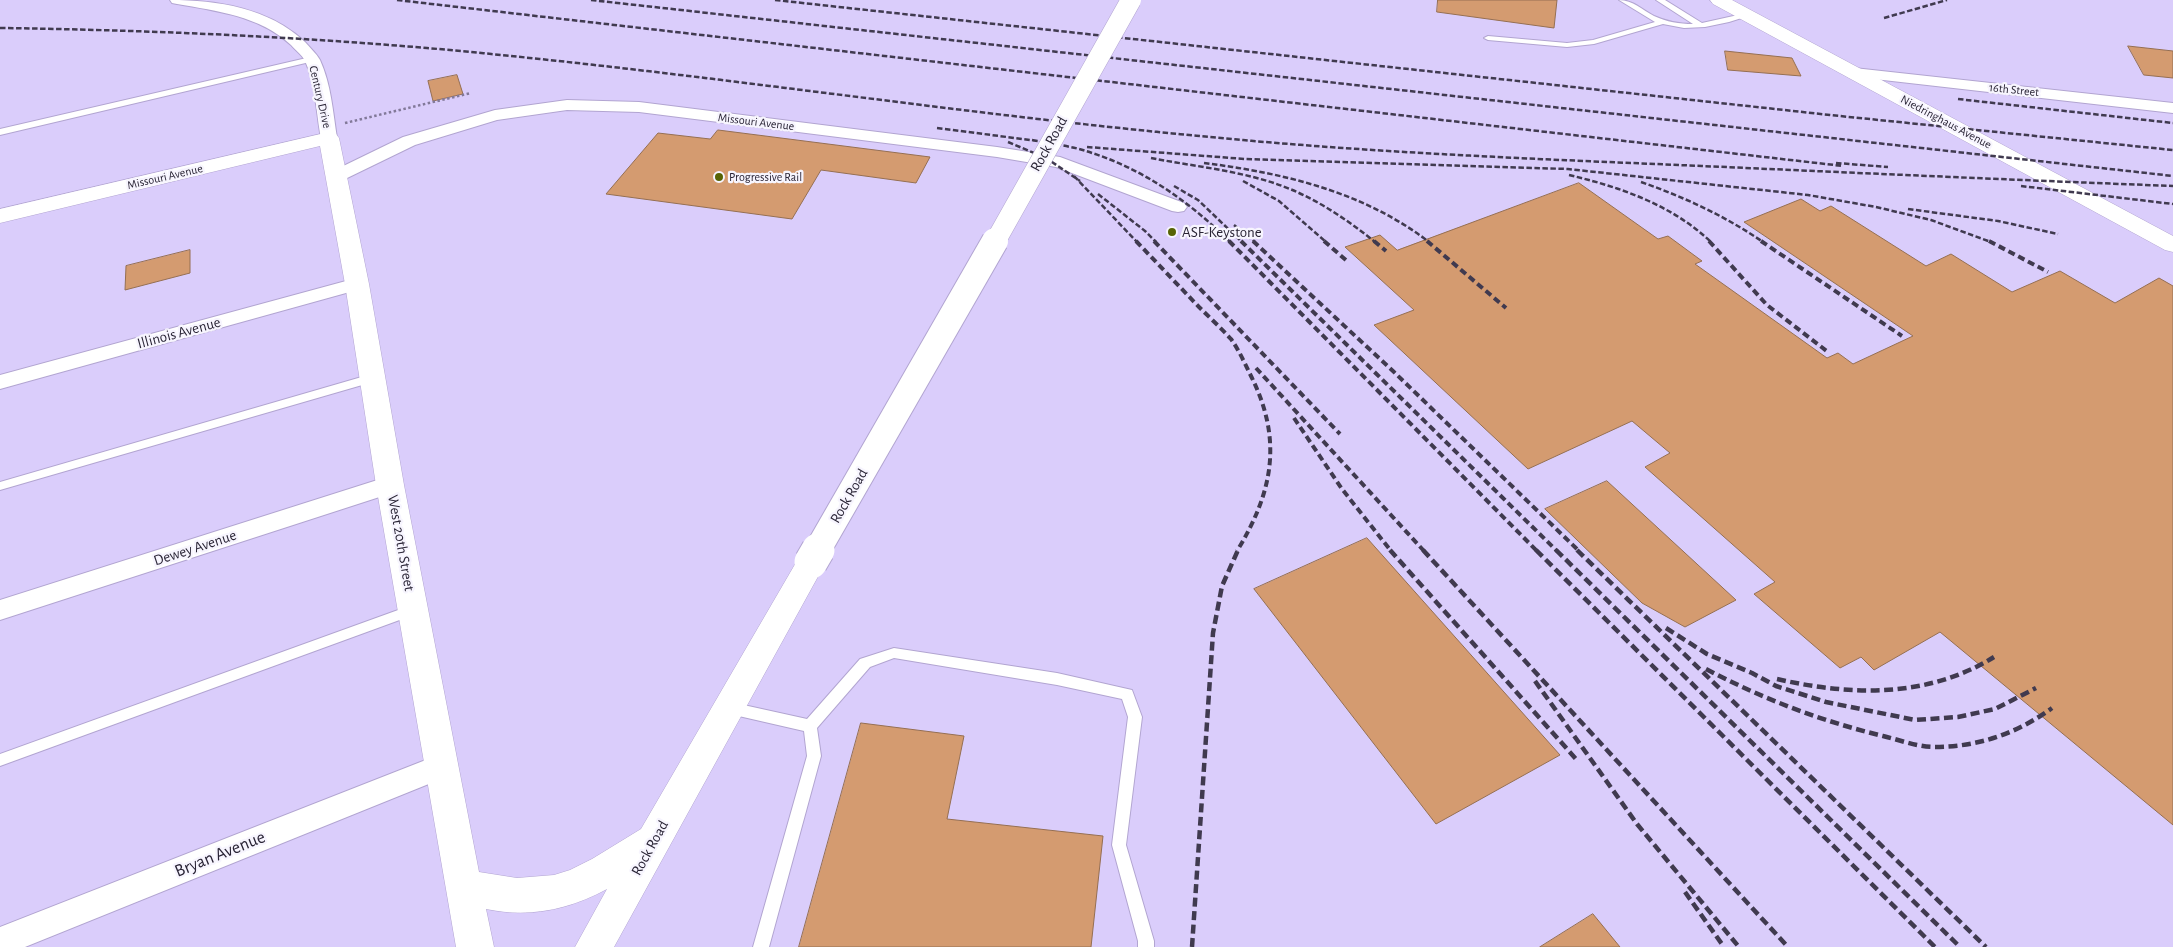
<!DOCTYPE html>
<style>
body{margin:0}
canvas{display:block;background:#dacdfb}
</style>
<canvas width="2173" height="947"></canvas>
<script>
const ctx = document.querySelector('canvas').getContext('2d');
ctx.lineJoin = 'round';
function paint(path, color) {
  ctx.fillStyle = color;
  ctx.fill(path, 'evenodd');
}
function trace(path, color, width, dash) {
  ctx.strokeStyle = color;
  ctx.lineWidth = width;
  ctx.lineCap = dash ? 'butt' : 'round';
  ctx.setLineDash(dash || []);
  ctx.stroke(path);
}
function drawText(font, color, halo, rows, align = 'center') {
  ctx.font = font + ' "Alegreya Sans",sans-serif';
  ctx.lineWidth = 4.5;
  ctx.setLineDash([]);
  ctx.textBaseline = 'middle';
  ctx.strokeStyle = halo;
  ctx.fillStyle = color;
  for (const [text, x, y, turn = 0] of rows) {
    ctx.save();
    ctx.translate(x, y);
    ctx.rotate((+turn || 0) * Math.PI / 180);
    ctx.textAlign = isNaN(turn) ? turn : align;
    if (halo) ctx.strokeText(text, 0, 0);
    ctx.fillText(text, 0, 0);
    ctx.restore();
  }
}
const building = new Path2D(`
 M1438 0H1557L1554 28 1437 12Z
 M2128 46 2173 51V78L2144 75Z
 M1725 51 1792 58 1801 76 1728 70Z
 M457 75 463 94 433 101 428 81Z
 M718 130 930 157 916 183 821 170 792 219 606 194 658 133 710 139Z
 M1579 183 1658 239 1668 236 1702 261 1695 264 1827 358 1838 353 1853 364 1913 336 1744 222 1801 199 1820 211 1831 206 1926 266 1951 254 2012 292 2060 271 2115 303 2159 278 2173 286V825L1940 632 1874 670 1861 657 1840 668 1754 594 1775 582 1645 467 1670 453 1632 421 1528 469 1374 325 1414 310 1345 247 1380 235 1397 250Z
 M190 250V273L125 290 126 266Z
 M1607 481 1736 600 1685 627 1642 603 1545 509Z
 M1367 538 1560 755 1436 824 1254 589Z
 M861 723 964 736 947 819 1103 836 1091 947H799Z
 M1593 914 1620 947H1540Z`);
paint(building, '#d49b70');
trace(building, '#956f52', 1);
const lane = new Path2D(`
 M1619 0C1633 0 1642 10 1654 16 1667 22 1679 24 1693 24L1656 0H1665L1702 23 1747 13 1751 15 1729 22 1705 27 1684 28 1663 24 1594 44 1567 47 1488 40 1484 38 1488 36 1567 43 1593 40 1655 22Z
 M311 57H314V61L0 135V129Z
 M372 374 377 378 376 381 0 490V482Z
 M412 605 416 606 418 610 416 614 0 766V754Z
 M894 648 1057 673 1132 690 1142 717 1126 845 1154 941V947H1138V941L1112 845 1128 717 1122 699 1057 685 894 658 870 667 817 728 821 756 769 947H753L807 756 804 731 730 714 725 712 723 708 725 704 730 702 807 719 860 659Z`);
const street = new Path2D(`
 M170 0C218 0 269 8 305 42 310 48 316 53 320 60 331 84 333 112 337 138L335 142H323L321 138C316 113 316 82 304 59 301 54 295 50 291 45 260 16 217 11 177 4L172 3Z
 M1854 68 2173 103V113L1848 76 1846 73 1848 70Z
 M567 100 639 102 997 147 1060 157 1184 203 1187 207 1184 211 1178 212 1172 211 1056 167 997 157 639 112 567 110 497 120 415 145 343 180 337 181 331 180 328 176 331 172 403 137 495 110Z
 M357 278 364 280 367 284 364 288 0 389V375Z
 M390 476 398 479 401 485 398 491 0 620V600Z
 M441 754 451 757 455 766 451 775 25 947H0V927Z`);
const secondary = new Path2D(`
 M1710 0H1732L2173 236V252L2165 250 1713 4Z
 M329 132 336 134 339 138 369 284 404 485 479 872 517 878 554 875 570 870 592 859 641 829 801 554 811 550 821 554 826 562 614 947H575L607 889C568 910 529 918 486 909L494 947H456L376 485 345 284 320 146 0 223V209Z`);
trace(lane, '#b2a5d1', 2);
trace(street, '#b2a5d1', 2);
trace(secondary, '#b2a5d1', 1);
trace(new Path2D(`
 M345 123 471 93`), '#827999', 2.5, [2.5, 2.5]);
paint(lane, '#fff');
paint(street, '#fff');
paint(secondary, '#fff');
trace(new Path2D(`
 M397 0 1843 166
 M591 0 2173 176
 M775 0 1830 115 2173 150
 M1884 18 1947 0
 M0 28C143 30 284 36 427 48 689 71 949 113 1210 137 1374 153 1538 159 1702 166 1859 173 2016 180 2173 186
 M1958 99 2173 123
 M937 128 1038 141
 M1032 140C1052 144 1073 146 1092 153 1145 170 1191 203 1230 242
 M1008 142 1046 158 1080 181
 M1087 147 1245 159 1568 169 1808 195 1876 207 1931 220 1991 242
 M1151 158C1197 167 1246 171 1290 189 1321 202 1349 221 1375 242
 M1204 163C1284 173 1364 192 1429 242
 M1836 163 1888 167
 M1569 175C1620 187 1672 205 1711 242
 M1074 176 1137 242
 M1243 181 1279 201 1326 242
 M1641 182C1684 197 1725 216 1763 242
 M1174 186 1198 200 1242 242
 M2021 186 2173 204
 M1098 194 1145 231 1156 242
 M1908 209 1998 221 2058 234
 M1234 225 1255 242`), '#403a4f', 2.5, [5.5, 2.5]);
trace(new Path2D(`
 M1136 241C1157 263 1178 285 1199 307 1209 317 1221 328 1231 339 1239 350 1245 364 1251 376 1283 440 1273 492 1237 551
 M1154 241 1340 434
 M1229 241 1537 551
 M1241 241 1557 551
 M1253 241 1394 372 1579 551
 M1324 241 1347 261
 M1374 241 1386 251
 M1427 241 1506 308
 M1709 241 1767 305 1828 352
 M1761 241 1902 336
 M1989 241 2048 272
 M1256 368 1424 551
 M1294 418 1342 489 1391 551`), '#403a4f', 4, [7, 4]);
trace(new Path2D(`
 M1390 550 1576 759
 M1423 550 1788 947
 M1536 550 1935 947
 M1556 550 1960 947
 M1577 550 1986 947
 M1666 628 1707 654 1752 673 1776 686 1826 702 1915 720 1958 717 1995 709 2036 688
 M1706 669C1763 699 1821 721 1883 736 1900 740 1917 747 1935 747 1978 747 2018 733 2052 708
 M1777 679C1851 696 1928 698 1994 657
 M1535 681 1637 824 1739 947
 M1685 892 1724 947
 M1192 947 1213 633 1222 586 1238 550`), '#403a4f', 4.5, [9, 4.5]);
const secondaryBridgeFar2 = new Path2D(`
 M995 242 1131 0`);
const secondaryBridgeFar1 = new Path2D(`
 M817 551 995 241`);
const secondaryBridge = new Path2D(`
 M811 562 818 550`);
trace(secondaryBridgeFar2, '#b2a5d1', 21, []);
trace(secondaryBridgeFar1, '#b2a5d1', 28, []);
trace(secondaryBridge, '#b2a5d1', 35, []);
trace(secondaryBridgeFar2, '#fff', 20);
trace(secondaryBridgeFar1, '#fff', 26);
trace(secondaryBridge, '#fff', 33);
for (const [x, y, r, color] of [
 [719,177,5,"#576305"],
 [1172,232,5,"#576305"]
]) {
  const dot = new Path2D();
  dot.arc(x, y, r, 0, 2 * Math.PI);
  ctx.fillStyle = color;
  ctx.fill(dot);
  trace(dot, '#f7f5fe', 2);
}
drawText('12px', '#292435', '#f7f5fe', [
 ["16th Street",2014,90,6],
 ["Century Drive",320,97,77],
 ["Missouri Avenue",756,122,7],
 ["Niedringhaus Avenue",1946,122,28],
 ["Missouri Avenue",165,177,-13]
]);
drawText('12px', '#292435', '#f7f5fe', [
 ["Progressive Rail",729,177]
], 'left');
drawText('15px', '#292435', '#f7f5fe', [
 ["Rock Road",1049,144,-61],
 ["Illinois Avenue",179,333,-15],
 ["Rock Road",849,496,-60],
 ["West 20th Street",401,543,80],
 ["Dewey Avenue",195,548,-18],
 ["Rock Road",650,848,-61]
]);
drawText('15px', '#292435', '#f7f5fe', [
 ["ASF-Keystone",1182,232]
], 'left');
drawText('18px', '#292435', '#f7f5fe', [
 ["Bryan Avenue",220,854,-22]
]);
</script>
